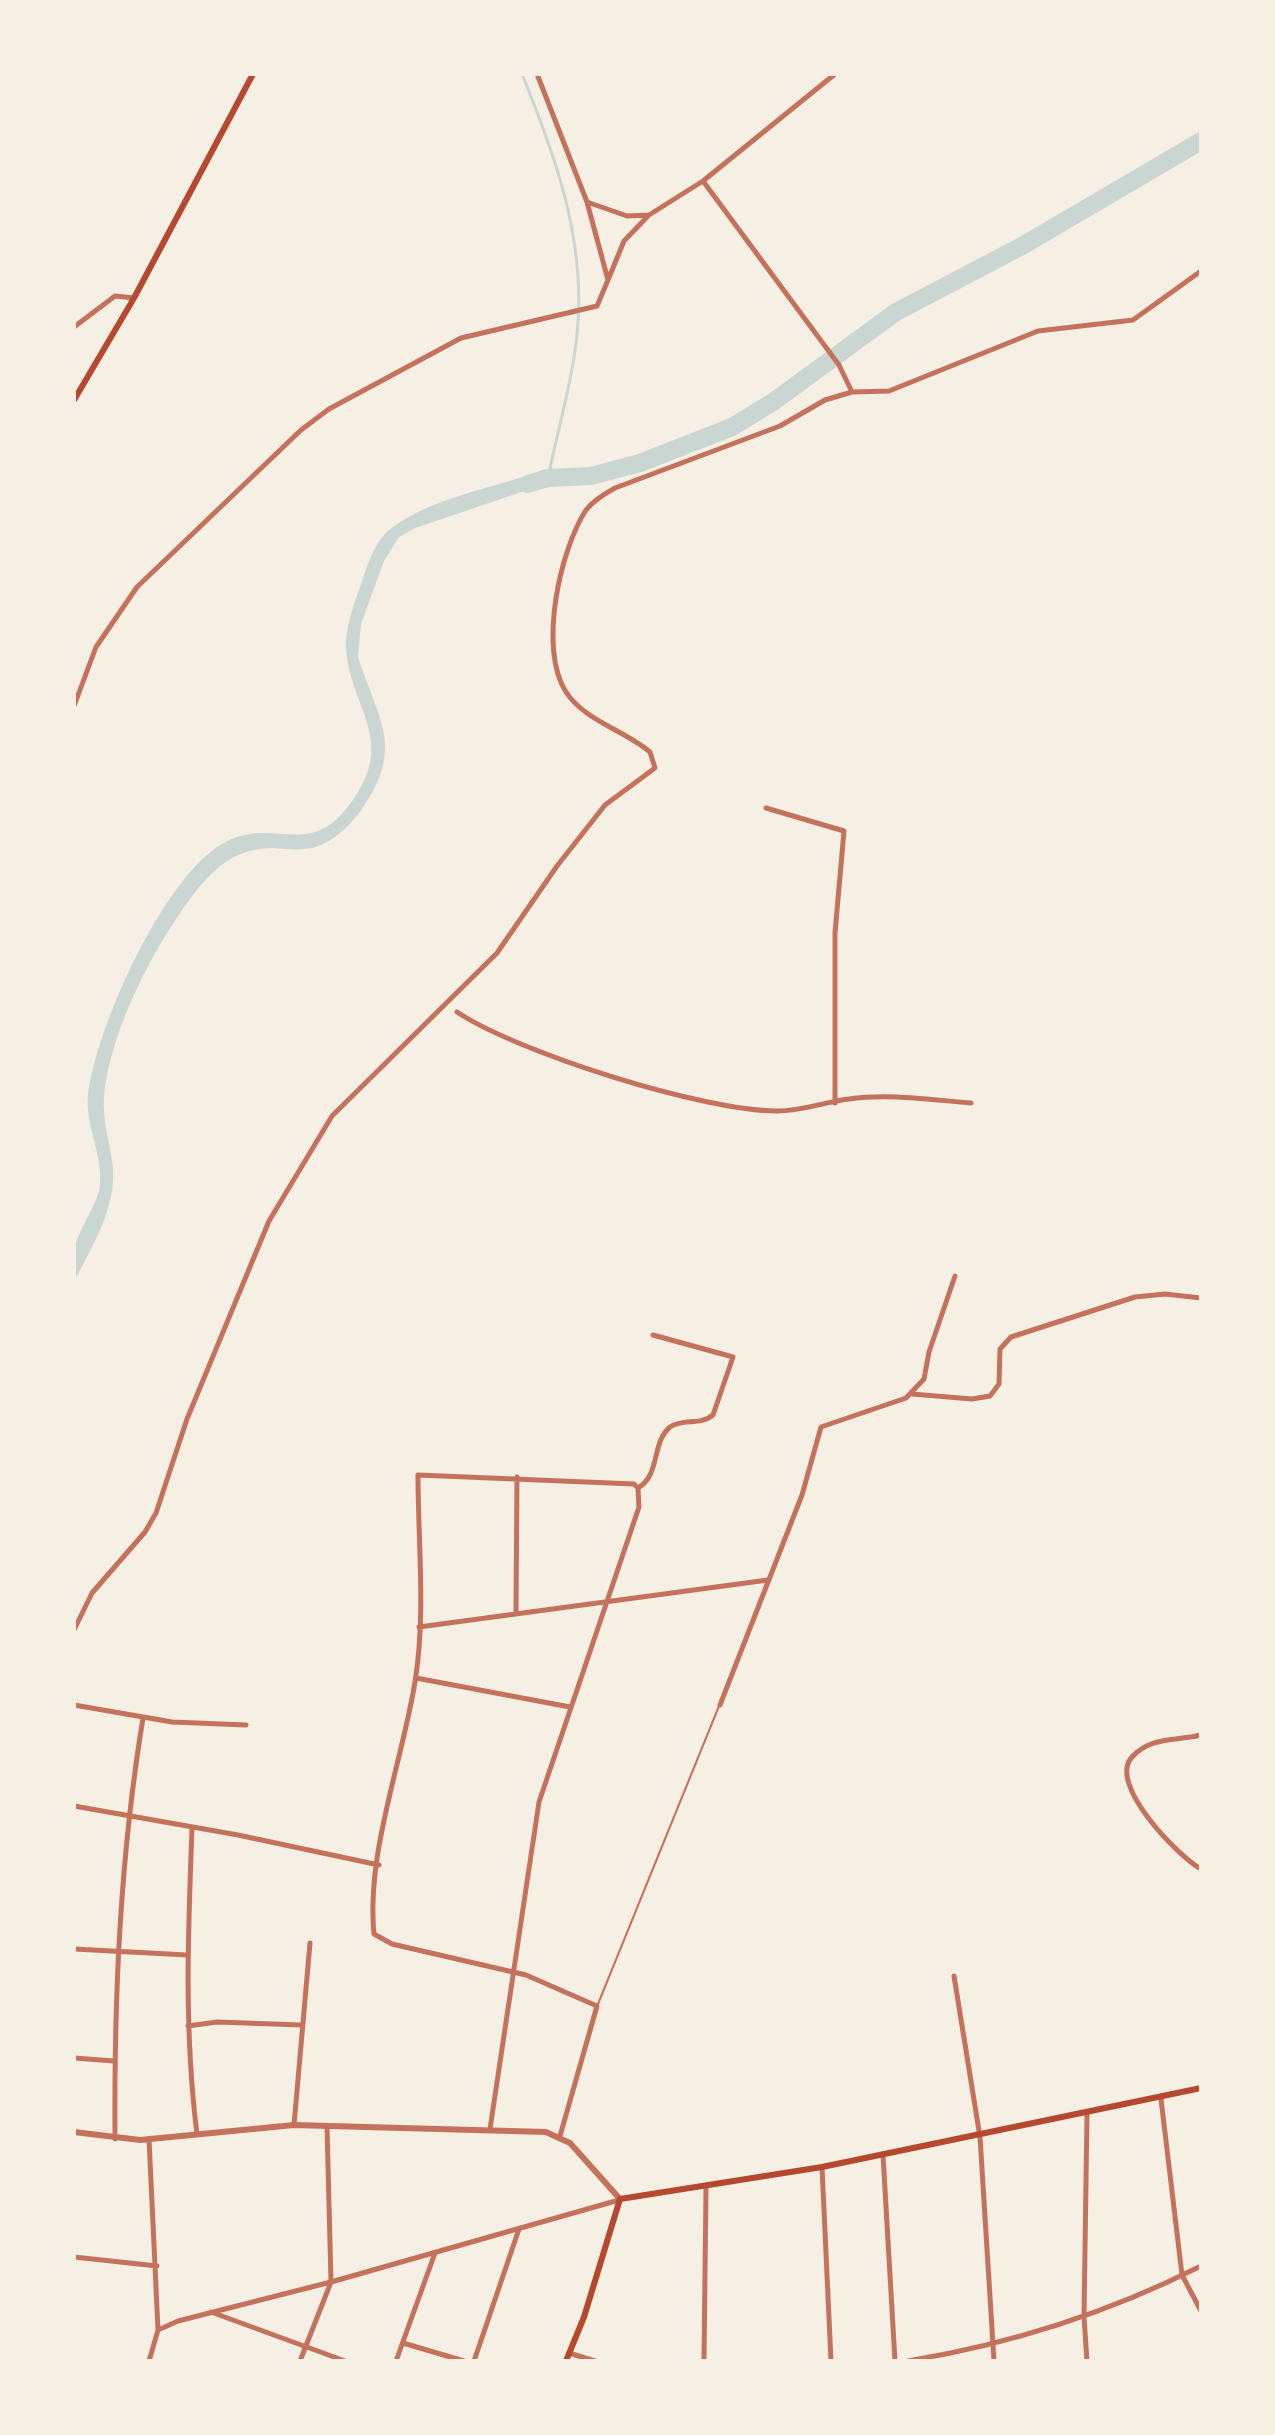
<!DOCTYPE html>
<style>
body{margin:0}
#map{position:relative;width:1275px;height:2435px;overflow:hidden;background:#f6efe4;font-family:Jost,sans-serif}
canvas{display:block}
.frame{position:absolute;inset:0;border:76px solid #f6efe4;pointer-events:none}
</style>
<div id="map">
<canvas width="1275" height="2435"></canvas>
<div class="frame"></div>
</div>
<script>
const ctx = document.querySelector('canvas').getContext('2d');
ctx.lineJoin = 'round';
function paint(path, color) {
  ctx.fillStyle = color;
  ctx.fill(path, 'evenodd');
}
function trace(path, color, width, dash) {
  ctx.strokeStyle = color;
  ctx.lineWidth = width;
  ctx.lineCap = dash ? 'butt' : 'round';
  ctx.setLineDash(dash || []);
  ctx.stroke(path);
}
paint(new Path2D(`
 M545 469 551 482 415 528 399 537 384 561 361 624 358 657C379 722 405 747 362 809 351 825 334 841 316 847 302 851 287 849 273 848 235 848 212 869 190 899 152 950 109 1034 104 1097 102 1122 111 1145 113 1169 116 1209 91 1248 74 1282 74 1273 73 1262 74 1252 77 1229 97 1208 100 1185 103 1155 85 1125 88 1095 96 1028 163 878 222 844 276 812 312 868 358 792 393 737 349 703 346 648 345 626 356 599 363 578 370 559 376 539 393 527 435 496 497 488 545 469Z`), '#c9d6d2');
trace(new Path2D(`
 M522 74C554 153 584 234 578 322 575 373 558 427 548 478`), '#c9d6d2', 3);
trace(new Path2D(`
 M528 484 548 478 591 476 640 463 732 427 773 402 896 312 1022 246 1201 141`), '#c9d6d2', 18);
trace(new Path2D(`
 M598 2004 719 1706`), '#c5725c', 2);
trace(new Path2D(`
 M537 74 587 202 627 216 649 215 703 181 835 74
 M703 181 839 365 852 392
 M587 202 608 280 624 241 648 216
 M74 327 115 296 134 298
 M74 706 96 647 137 587 301 430 329 409 461 338 597 306 608 280
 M766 808 844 831 835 933V1103
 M457 1012C519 1053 703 1111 777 1111 803 1111 824 1102 849 1099 888 1093 932 1100 971 1103
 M912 1394 972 1399 990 1396 999 1384 1000 1349 1011 1337 1135 1297 1165 1294 1201 1298
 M638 1488C661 1474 651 1443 670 1427 683 1418 700 1426 713 1415L733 1357 653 1335
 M516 1614 517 1477
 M419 1627 768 1580
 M74 1630 92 1593 145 1532 156 1513 187 1419 269 1221 332 1116 497 953 557 866 605 805 655 768 650 752C624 730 585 721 566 692 538 649 560 550 586 510 594 500 604 494 615 488L780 426 825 400 852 392 889 391 1038 331 1133 320 1201 271
 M416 1678 570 1707
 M74 1705 172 1722 246 1725
 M720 1705 802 1495 821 1427 906 1398 924 1379 929 1352 955 1276
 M1201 1735C1177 1741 1151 1736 1132 1757 1107 1784 1178 1856 1201 1869
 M74 1806 238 1835 379 1865
 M192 1829C188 1931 184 2032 197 2134
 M74 1949 187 1955
 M954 1976 980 2137 994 2361
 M188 2026 217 2022 301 2025
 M74 2058 114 2061
 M1161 2099 1182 2275 1201 2311
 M1087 2114 1084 2317 1087 2361
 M294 2125 310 1943
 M490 2129 539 1802 639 1507 638 1488
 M560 2136 597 2006 526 1975 392 1944 374 1934C366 1854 402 1762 415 1682 426 1615 418 1542 418 1475L634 1484 638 1488
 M115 2139C114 1997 120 1858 143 1718
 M149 2139 158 2330
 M883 2155 895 2361
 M822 2167 831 2361
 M74 2257 157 2266
 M211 2312 345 2361
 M403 2343 464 2361
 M569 2353 595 2361
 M149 2361 158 2330 178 2321 331 2282 619 2200
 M300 2361 331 2282 327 2126
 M396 2361 435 2253
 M474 2361 519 2229
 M704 2361 706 2188
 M908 2361C1010 2344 1110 2312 1201 2266`), '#c5725c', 5);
trace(new Path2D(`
 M74 2132 140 2140 294 2125 546 2132 570 2143 620 2199`), '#c5725c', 6);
trace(new Path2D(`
 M74 400 134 298 253 74
 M566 2361 584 2317 620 2199 822 2167 1201 2088`), '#b5482f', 6);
</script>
